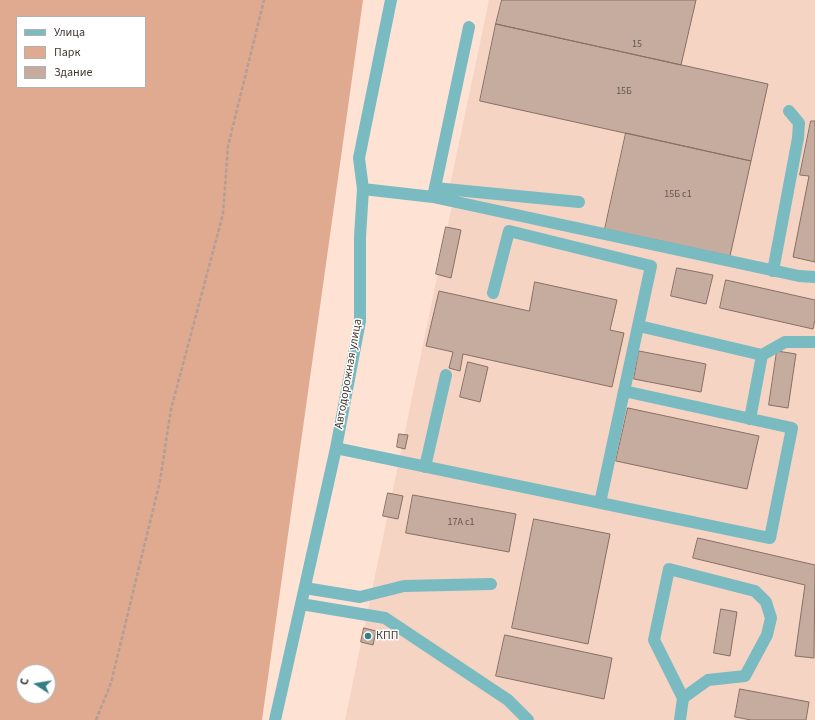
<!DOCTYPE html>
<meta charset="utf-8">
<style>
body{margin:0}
#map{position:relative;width:815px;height:720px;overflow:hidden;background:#fee3d5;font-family:"Source Sans 3",sans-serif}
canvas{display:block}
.legend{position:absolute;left:16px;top:16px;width:130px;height:72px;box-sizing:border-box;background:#fff;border:1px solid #b4b0ad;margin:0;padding:5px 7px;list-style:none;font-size:12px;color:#433933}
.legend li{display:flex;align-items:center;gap:8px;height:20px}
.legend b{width:20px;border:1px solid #b4b0ad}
.north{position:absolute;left:16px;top:664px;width:40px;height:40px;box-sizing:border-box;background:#fff;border:1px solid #b4b0ad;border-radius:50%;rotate:282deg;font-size:11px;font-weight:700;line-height:16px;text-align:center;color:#433933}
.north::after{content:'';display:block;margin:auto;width:14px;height:18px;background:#367e85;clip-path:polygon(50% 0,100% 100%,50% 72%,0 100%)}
</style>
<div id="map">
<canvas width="815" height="720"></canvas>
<ul class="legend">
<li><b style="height:5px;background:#7abac1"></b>Улица</li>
<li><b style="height:11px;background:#dfaa90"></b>Парк</li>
<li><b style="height:11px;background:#c6ac9f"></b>Здание</li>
</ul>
<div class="north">С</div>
</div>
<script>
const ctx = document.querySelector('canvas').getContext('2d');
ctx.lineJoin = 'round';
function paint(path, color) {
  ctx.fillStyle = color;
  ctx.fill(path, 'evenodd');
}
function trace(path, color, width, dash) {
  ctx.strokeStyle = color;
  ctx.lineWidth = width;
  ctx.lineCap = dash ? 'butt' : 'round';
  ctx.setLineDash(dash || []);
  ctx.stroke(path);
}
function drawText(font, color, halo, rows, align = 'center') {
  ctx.font = font + ' "Source Sans 3",sans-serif';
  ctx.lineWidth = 3;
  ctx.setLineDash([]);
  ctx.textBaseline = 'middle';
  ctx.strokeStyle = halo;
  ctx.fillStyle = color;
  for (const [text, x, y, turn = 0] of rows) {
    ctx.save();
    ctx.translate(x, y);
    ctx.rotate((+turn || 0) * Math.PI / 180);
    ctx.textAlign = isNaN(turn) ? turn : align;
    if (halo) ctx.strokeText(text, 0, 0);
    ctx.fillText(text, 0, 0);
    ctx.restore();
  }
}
paint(new Path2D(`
 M489 0H815V720H345L452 205 448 195Z`), '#f5d4c3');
paint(new Path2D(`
 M0 0H363L262 720H0ZM17 17H145V87H17ZM24 672H48V696H24Z`), '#dfaa90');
const building = new Path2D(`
 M502 0H696L681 65 496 24Z
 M496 24 768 84 751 161 480 101Z
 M811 121H815V262L793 257 809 176 800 175Z
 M626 133 751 161 730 256 605 229Z
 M446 227 461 230 451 278 436 274Z
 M677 268 713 275 706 304 671 296Z
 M726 280 815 300V320L813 329 720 308Z
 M535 282 617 300 610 330 624 333 612 387 463 354 460 371 449 368 453 352 426 346 439 291 529 311Z
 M639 351 706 364 701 392 634 379Z
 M777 351 796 354 788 408 769 405Z
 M468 362 488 367 480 402 460 397Z
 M628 408 759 436 747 489 616 461Z
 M399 434 408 435 405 449 397 447Z
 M388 493 403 496 398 519 383 516Z
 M413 495 516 514 509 552 406 533Z
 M534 519 610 534 588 644 512 628Z
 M698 538 815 565 814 658 795 656 805 585 693 558Z
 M721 609 737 612 730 656 714 653Z
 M364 628 376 631 373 645 361 642Z
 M505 635 612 658 604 699 496 676Z
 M740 689 809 702 806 720H751L735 717Z`);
paint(building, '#c6ac9f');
trace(building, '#887065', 1);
trace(new Path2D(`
 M96 720 111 683 160 481 171 409 223 214 228 146 264 0`), '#b39f94', 2.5, [4, 2]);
trace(new Path2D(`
 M435 188 579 202
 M363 189 433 197 799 276 815 277
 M433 197 469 27
 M773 271 798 138 799 123 789 111
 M493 293 509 231 651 266 600 503
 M639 326 762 355 750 419
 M762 355 785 342H815
 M336 448 770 538 792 428 624 391
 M425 467 446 375
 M305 588 360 597 404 586 491 584
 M301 604 385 618 508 700 528 720
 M275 720 336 448 360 321V237L363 189 359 158 391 0
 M680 720 683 698 708 680 745 676 767 635 771 618 766 602 755 591 669 569 654 640 683 698`), '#7abac1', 12);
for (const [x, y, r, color] of [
 [368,636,4,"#367e85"]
]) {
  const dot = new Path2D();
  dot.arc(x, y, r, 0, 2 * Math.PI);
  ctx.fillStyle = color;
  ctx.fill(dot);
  trace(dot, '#fff', 1.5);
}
drawText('10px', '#64564e', null, [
 ["15",637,45],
 ["15Б",624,92],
 ["15Б с1",678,195],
 ["17А с1",461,523]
]);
drawText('12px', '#433933', '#fff', [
 ["Автодорожная улица",349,374,-80]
]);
drawText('12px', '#433933', '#fff', [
 ["КПП",376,636]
], 'left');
</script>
